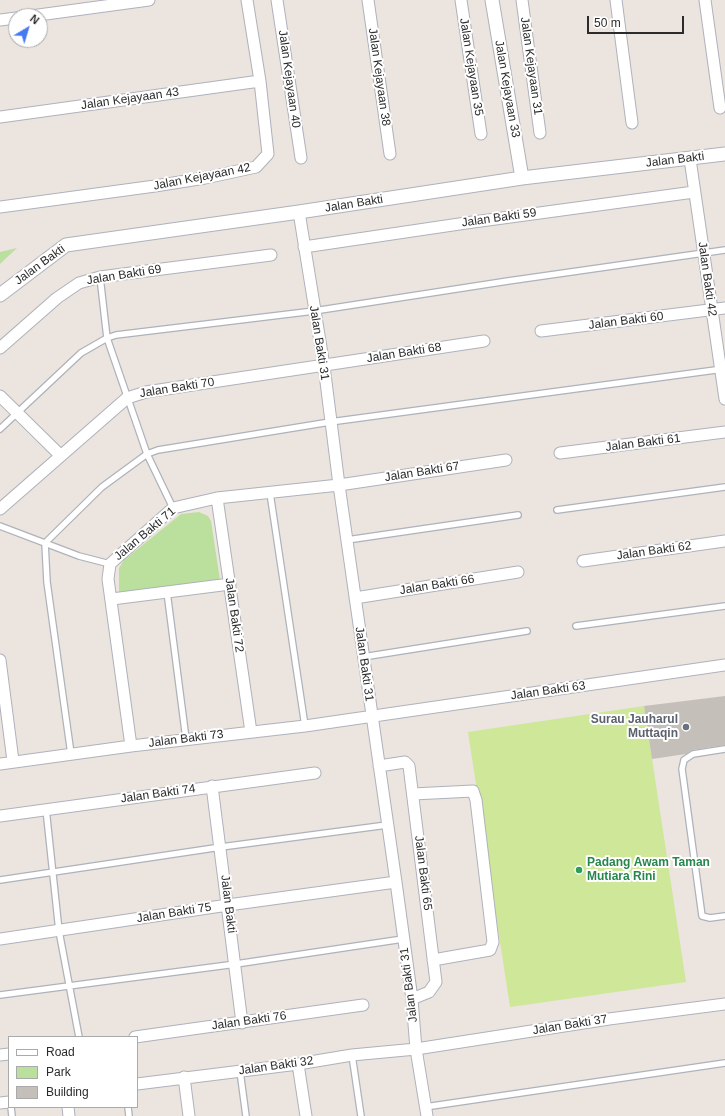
<!DOCTYPE html>
<style>
body{margin:0}
#map{position:relative;width:725px;height:1116px;overflow:hidden;background:#ece4de;font-family:Helvetica,sans-serif}
canvas{display:block}
.legend{position:absolute;left:8px;top:1036px;width:130px;height:72px;box-sizing:border-box;background:#fff;border:1px solid #aaa;margin:0;padding:5px 7px;list-style:none;font-size:12px;color:#2b2b2b}
.legend li{display:flex;align-items:center;gap:8px;height:20px}
.legend b{width:20px;border:1px solid #aaa}
.north{position:absolute;left:8px;top:8px;width:40px;height:40px;box-sizing:border-box;background:#fff;border:1px solid #aaa;border-radius:50%;rotate:38deg;font-size:11px;font-weight:700;line-height:16px;text-align:center;color:#2b2b2b}
.north::after{content:'';display:block;margin:auto;width:14px;height:18px;background:#4578f1;clip-path:polygon(50% 0,100% 100%,50% 72%,0 100%)}
.scale{position:absolute;left:587px;top:16px;width:97px;height:18px;box-sizing:border-box;border:2px solid #2b2b2b;border-top:0;padding-left:5px;font-size:12px;line-height:14px;white-space:nowrap;color:#2b2b2b;-webkit-text-stroke:3px #fff;paint-order:stroke}
</style>
<div id="map">
<canvas width="725" height="1116"></canvas>
<ul class="legend">
<li><b style="height:5px;background:#fff"></b>Road</li>
<li><b style="height:11px;background:#bbe09d"></b>Park</li>
<li><b style="height:11px;background:#c5bfb9"></b>Building</li>
</ul>
<div class="north">N</div>
<div class="scale">50 m</div>
</div>
<script>
const ctx = document.querySelector('canvas').getContext('2d');
ctx.lineJoin = 'round';
function paint(path, color) {
  ctx.fillStyle = color;
  ctx.fill(path, 'evenodd');
}
function trace(path, color, width, dash) {
  ctx.strokeStyle = color;
  ctx.lineWidth = width;
  ctx.lineCap = dash ? 'butt' : 'round';
  ctx.setLineDash(dash || []);
  ctx.stroke(path);
}
function drawText(font, color, halo, rows, align = 'center') {
  ctx.font = font + ' Helvetica,sans-serif';
  ctx.lineWidth = 4;
  ctx.setLineDash([]);
  ctx.textBaseline = 'middle';
  ctx.strokeStyle = halo;
  ctx.fillStyle = color;
  for (const [text, x, y, turn = 0] of rows) {
    ctx.save();
    ctx.translate(x, y);
    ctx.rotate((+turn || 0) * Math.PI / 180);
    ctx.textAlign = isNaN(turn) ? turn : align;
    if (halo) ctx.strokeText(text, 0, 0);
    ctx.fillText(text, 0, 0);
    ctx.restore();
  }
}
paint(new Path2D(`
 M17 248 0 264V252Z
 M199 512 208 516 211 521 220 580 119 592V568L124 560 181 514Z`), '#bbe09d');
paint(new Path2D(`
 M644 706 686 982 510 1007 468 732Z`), '#cee799');
paint(new Path2D(`
 M725 696V745L692 750 686 754 652 759 644 706Z`), '#c5bfb9');
const service = new Path2D(`
 M100 277 107 338 147 454 173 508
 M0 429 81 353 107 338 116 335 314 311 508 281 725 250
 M270 493 305 726
 M557 510 725 487
 M0 526 79 556 110 564
 M347 540 518 515
 M167 592 186 739
 M576 626 725 606
 M363 657 527 631
 M725 749 693 754 684 760 682 769 702 916 710 918 725 916
 M71 754 47 582 45 543 102 487 147 454 158 450 330 422 723 369
 M46 809 59 931 79 1037
 M0 880 221 847 387 825
 M0 995 236 964 403 939
 M352 1055 361 1116
 M240 1071 246 1116
 M11 1107 12 1116
 M128 1107 129 1116
 M425 1107 725 1063`);
const minor = new Path2D(`
 M277 0 301 158
 M368 0 390 154
 M461 0 481 134
 M522 0 540 133
 M616 0 632 123
 M705 0 720 108
 M31 16 149 0
 M0 20 16 18
 M0 117 260 81
 M690 159 725 399
 M0 207 155 186 205 178 256 167 268 154 260 81 247 0
 M299 212 324 366 339 485 396 882 412 999 416 1049 427 1116
 M304 247 466 223 694 192
 M541 331 725 308
 M0 348 57 298 79 283 100 277 271 255
 M0 396 61 456
 M560 453 725 432
 M217 498 251 732
 M0 509 127 398 146 392 484 341
 M583 561 725 541
 M355 598 518 572
 M112 599 230 584
 M0 660 13 761
 M131 746 108 579 110 564 173 508 217 498 339 485 506 460
 M0 764 131 746 305 726 725 665
 M379 766 405 762 409 766 436 982 429 992 412 999
 M212 786 242 1023
 M413 794 473 791 476 800 493 942 490 950 433 960
 M0 816 315 773
 M0 939 228 905 396 882
 M135 1037 363 1005
 M0 1055 9 1054
 M298 1064 306 1116
 M184 1077 189 1116
 M137 1084 298 1064 352 1055 416 1049 609 1019 725 1004
 M0 1103 9 1102
 M68 1107 69 1116`);
const tertiary = new Path2D(`
 M492 0 522 178
 M0 295 66 245 299 212 522 178 725 154`);
trace(service, '#aeb2bb', 8);
trace(minor, '#aeb2bb', 13);
trace(tertiary, '#aeb2bb', 15);
trace(service, '#fff', 5.5);
trace(minor, '#fff', 11);
trace(tertiary, '#fff', 13);
for (const [x, y, r, color] of [
 [686,727,4,"#6b7280"],
 [579,870,4,"#2e9e5b"]
]) {
  const dot = new Path2D();
  dot.arc(x, y, r, 0, 2 * Math.PI);
  ctx.fillStyle = color;
  ctx.fill(dot);
  trace(dot, '#fff', 1.5);
}
drawText('12px', '#2b2b2b', '#fff', [
 ["Jalan Kejayaan 31",531,66,82],
 ["Jalan Kejayaan 35",471,67,81],
 ["Jalan Kejayaan 38",379,77,82],
 ["Jalan Kejayaan 40",289,79,82],
 ["Jalan Kejayaan 33",507,89,80],
 ["Jalan Kejayaan 43",130,99,-8],
 ["Jalan Bakti",675,160,-7],
 ["Jalan Kejayaan 42",202,177,-11],
 ["Jalan Bakti",354,204,-9],
 ["Jalan Bakti 59",499,218,-8],
 ["Jalan Bakti",40,265,-36],
 ["Jalan Bakti 69",124,275,-9],
 ["Jalan Bakti 42",707,279,82],
 ["Jalan Bakti 60",626,321,-7],
 ["Jalan Bakti 31",319,343,81],
 ["Jalan Bakti 68",404,353,-9],
 ["Jalan Bakti 70",177,388,-9],
 ["Jalan Bakti 61",643,443,-7],
 ["Jalan Bakti 67",422,472,-9],
 ["Jalan Bakti 71",145,534,-40],
 ["Jalan Bakti 62",654,551,-8],
 ["Jalan Bakti 66",437,585,-9],
 ["Jalan Bakti 72",234,615,82],
 ["Jalan Bakti 31",364,664,82],
 ["Jalan Bakti 63",548,691,-8],
 ["Jalan Bakti 73",186,739,-7],
 ["Jalan Bakti 74",158,794,-8],
 ["Jalan Bakti 65",423,873,83],
 ["Jalan Bakti",228,904,83],
 ["Jalan Bakti 75",174,913,-9],
 ["Jalan Bakti 31",409,985,-97],
 ["Jalan Bakti 76",249,1021,-8],
 ["Jalan Bakti 37",570,1025,-9],
 ["Jalan Bakti 32",276,1066,-8]
]);
drawText('bold 12px', '#5b616d', '#fff', [
 ["Surau Jauharul",678,720],
 ["Muttaqin",678,734]
], 'right');
drawText('bold 12px', '#27864d', '#fff', [
 ["Padang Awam Taman",587,863],
 ["Mutiara Rini",587,877]
], 'left');
</script>
